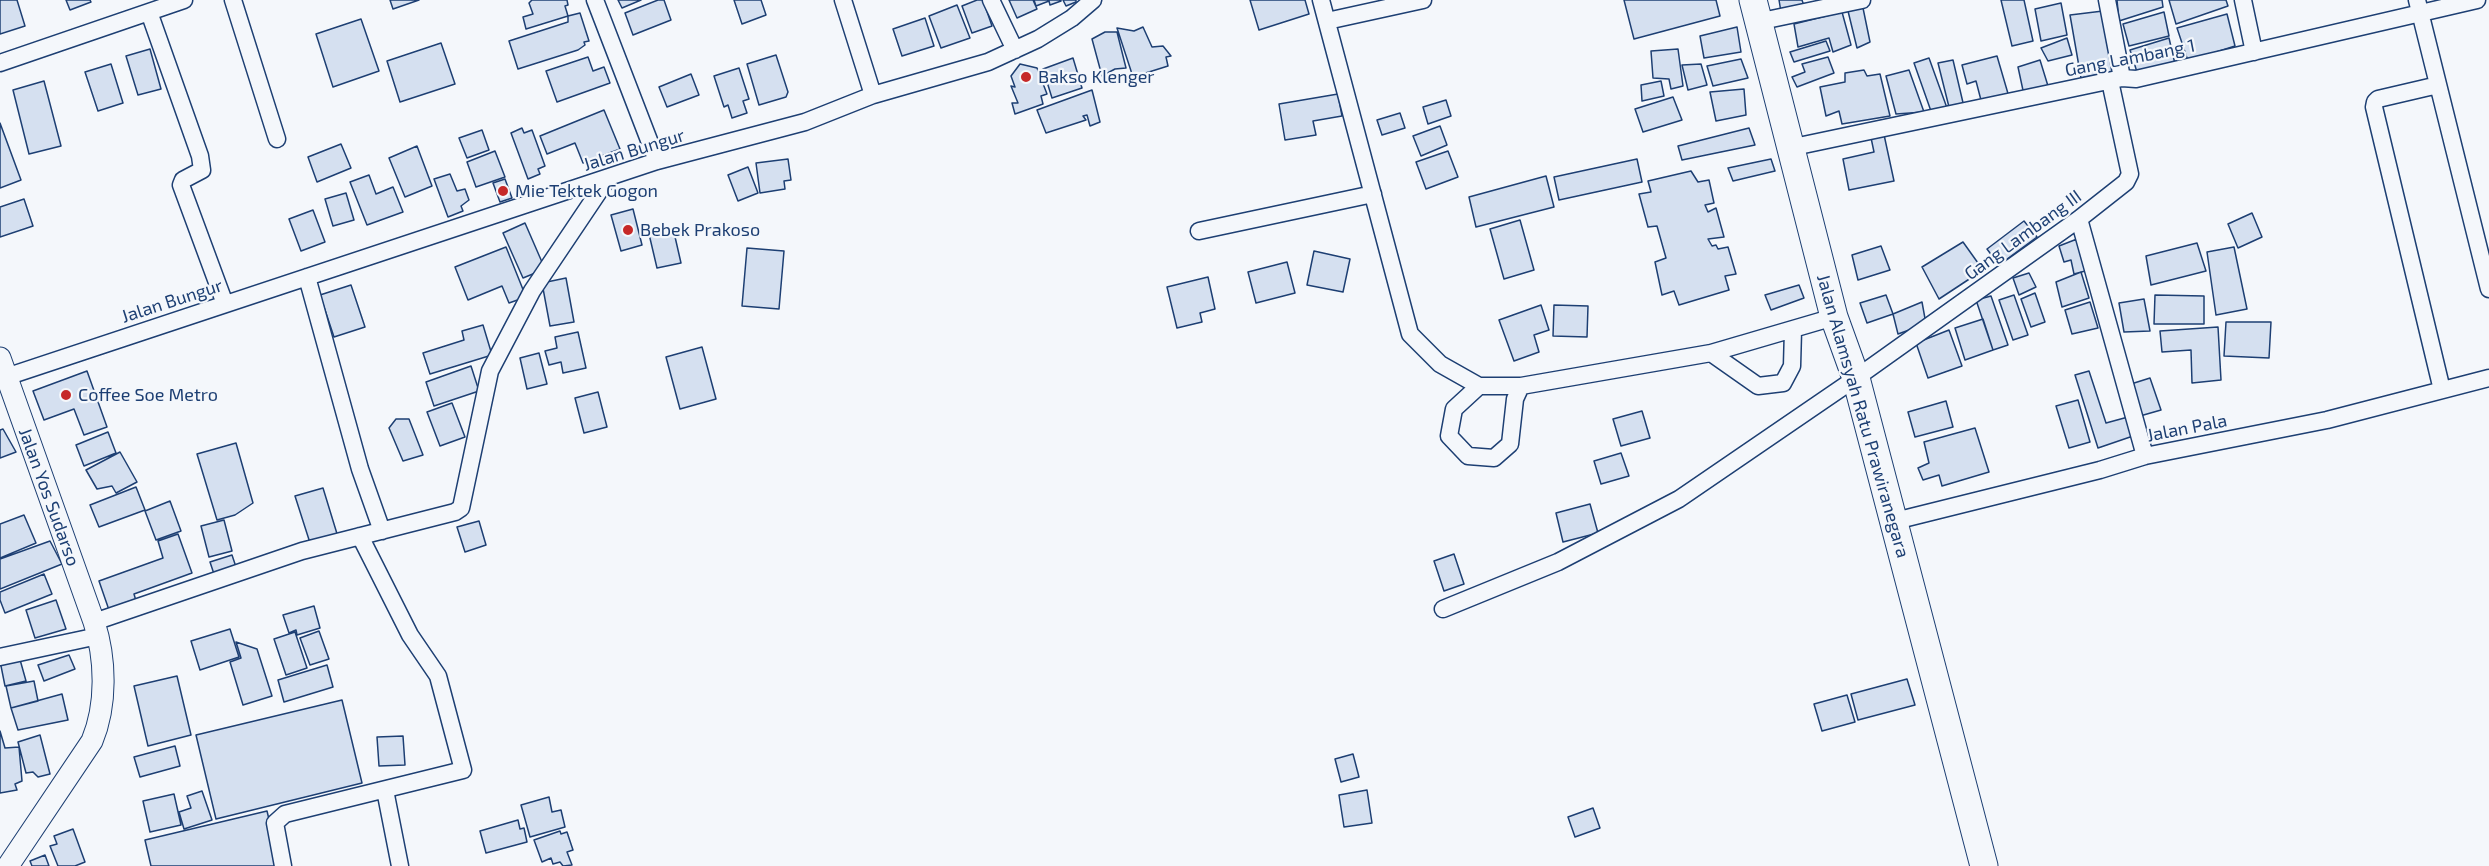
<!DOCTYPE html>
<style>
body{margin:0}
canvas{display:block;background:#f4f7fb}
</style>
<canvas width="2489" height="866"></canvas>
<script>
const ctx = document.querySelector('canvas').getContext('2d');
ctx.lineJoin = 'round';
function paint(path, color) {
  ctx.fillStyle = color;
  ctx.fill(path, 'evenodd');
}
function trace(path, color, width, dash) {
  ctx.strokeStyle = color;
  ctx.lineWidth = width;
  ctx.lineCap = dash ? 'butt' : 'round';
  ctx.setLineDash(dash || []);
  ctx.stroke(path);
}
function drawText(font, color, halo, rows, align = 'center') {
  ctx.font = font + ' "Exo 2",sans-serif';
  ctx.lineWidth = 4.5;
  ctx.setLineDash([]);
  ctx.textBaseline = 'middle';
  ctx.strokeStyle = halo;
  ctx.fillStyle = color;
  for (const [text, x, y, turn = 0] of rows) {
    ctx.save();
    ctx.translate(x, y);
    ctx.rotate((+turn || 0) * Math.PI / 180);
    ctx.textAlign = isNaN(turn) ? turn : align;
    if (halo) ctx.strokeText(text, 0, 0);
    ctx.fillText(text, 0, 0);
    ctx.restore();
  }
}
const building = new Path2D(`
 M0 0H17L25 26 0 34Z
 M66 0H90L91 2 70 10Z
 M390 0H419L393 9Z
 M532 0H567L568 5 565 6 568 16 526 29 523 17 533 14 529 3Z
 M618 0H641L622 8Z
 M658 0H664L671 20 633 35 625 13Z
 M734 0H761L766 15 742 24Z
 M977 0H983L992 26 972 33 962 6Z
 M1009 0H1033L1037 9 1017 18Z
 M1034 0H1061V1L1050 5 1049 1 1036 6Z
 M1063 0H1076V2L1066 6Z
 M1250 0H1305L1309 14 1259 30Z
 M1624 0H1716L1720 16 1634 39Z
 M1779 0H1802L1804 6 1781 12Z
 M2001 0H2024L2033 41 2012 46Z
 M2117 0H2162L2163 7 2119 21Z
 M2169 0H2226L2228 6 2176 24Z
 M2061 3 2067 35 2041 41 2035 9Z
 M957 5 970 38 941 48 929 16Z
 M1863 8 1870 42 1857 48 1848 11Z
 M2103 11 2116 71 2081 78 2070 15Z
 M1842 12 1851 45 1833 52 1829 38 1798 47 1794 24Z
 M2164 12 2169 36 2129 46 2123 24Z
 M580 13 589 41 584 42 585 45 578 50 518 69 509 41 568 22V16Z
 M2227 14 2235 46 2188 61 2177 28Z
 M925 18 934 46 902 56 893 29Z
 M361 19 379 71 333 87 316 34Z
 M1143 27 1152 47 1163 46 1171 56 1166 57 1168 66 1133 77 1117 28 1134 31Z
 M1737 27 1741 52 1704 58 1700 36Z
 M1105 32H1117L1126 68 1115 69 1102 76 1092 39Z
 M2067 38 2072 55 2048 61 2041 48Z
 M2169 38 2175 64 2137 72 2130 50Z
 M1826 41 1830 51 1794 62 1790 52Z
 M441 43 455 84 400 102 387 61Z
 M150 49 161 89 138 95 126 56Z
 M1678 49 1683 86 1671 89 1669 79 1653 78 1651 51Z
 M776 55 788 92 786 97 759 105 747 64Z
 M1997 56 2009 97 1982 104 1976 81 1967 84 1962 65Z
 M588 57 593 71 604 67 610 83 557 102 546 71Z
 M1828 57 1834 73 1797 87 1792 77 1805 72 1802 64Z
 M1073 58 1082 88 1052 98 1043 69Z
 M1929 58 1947 108 1932 114 1914 63Z
 M1741 59 1748 78 1713 86 1707 66Z
 M1953 60 1964 107 1950 111 1938 63Z
 M2040 60 2048 86 2024 95 2018 67Z
 M111 64 123 103 98 111 85 72Z
 M1020 64 1037 68 1047 94 1041 96 1043 104 1015 114 1012 103H1018L1011 86 1015 87 1011 76Z
 M1701 64 1707 85 1688 90 1682 65Z
 M739 68 749 99 743 101 747 113 732 118 728 105 724 107 714 76Z
 M1864 70 1867 76 1880 74 1890 116 1842 124 1839 111 1826 116 1820 87 1845 82V73Z
 M1909 70 1924 112 1896 114 1886 76Z
 M691 74 699 95 667 107 659 87Z
 M44 81 61 146 29 154 13 90Z
 M1661 81 1664 96 1642 101 1641 85Z
 M1744 89 1746 115 1716 121 1710 92Z
 M1092 90 1100 122 1090 126 1087 115 1083 116 1086 120 1046 133 1037 110Z
 M1338 94 1342 116 1313 121 1316 135 1285 140 1279 104Z
 M1673 97 1682 120 1643 132 1635 109Z
 M1446 100 1451 116 1428 124 1423 107Z
 M604 110 620 149 583 163 575 143 547 154 540 136Z
 M1400 113 1405 128 1382 135 1377 120Z
 M0 123 21 180 0 188Z
 M1440 126 1447 145 1421 156 1413 136Z
 M522 128 524 133 532 130 545 166 538 169 540 174 528 179 511 133Z
 M1749 128 1755 145 1682 160 1678 146Z
 M482 130 489 150 467 158 459 138Z
 M1883 130 1894 181 1849 190 1843 159 1874 152 1870 133Z
 M341 144 351 168 317 182 308 157Z
 M417 146 432 186 405 197 389 158Z
 M495 151 505 177 476 187 467 162Z
 M1448 151 1458 177 1426 189 1416 162Z
 M788 159 791 180 784 181 785 189 760 193 756 163Z
 M1637 159 1642 182 1559 200 1554 177Z
 M1771 159 1775 171 1733 181 1728 168Z
 M748 167 758 193 738 201 728 175Z
 M1691 171 1698 182 1709 180 1714 203 1705 205 1708 212 1716 208 1724 237 1708 239 1712 246 1716 245 1718 249 1728 247 1736 274 1725 276 1729 290 1679 305 1674 291 1662 295 1655 262 1666 258 1657 226 1648 227 1639 194 1651 192 1648 181Z
 M450 174 457 191 465 189 469 200 461 206 463 211 448 217 434 179Z
 M369 175 376 194 393 187 403 212 367 225 350 182Z
 M1546 176 1554 207 1476 227 1469 197Z
 M505 179 512 198 500 202 493 183Z
 M346 193 354 220 333 226 325 199Z
 M24 199 33 226 0 237V207Z
 M633 209 642 245 621 251 611 215Z
 M313 210 325 242 301 251 289 219Z
 M2252 213 2262 237 2238 248 2228 224Z
 M1520 220 1534 270 1504 279 1490 229Z
 M2024 221 2037 237 1999 265 1987 249Z
 M525 223 545 269 523 278 503 233Z
 M673 228 681 263 657 268 649 234Z
 M2077 239 2089 270 2074 274 2071 260 2064 262 2059 246Z
 M1963 242 1983 270 1939 299 1922 267Z
 M2197 243 2206 271 2151 285 2146 256Z
 M1881 246 1890 270 1858 280 1852 255Z
 M506 247 526 297 509 303 502 286 468 300 455 267Z
 M2234 247 2247 309 2216 315 2207 252Z
 M747 248 784 251 779 309 742 306Z
 M1314 251 1350 259 1343 292 1307 285Z
 M1287 262 1295 293 1256 303 1248 272Z
 M2081 272 2089 298 2062 307 2056 282Z
 M2029 273 2036 287 2019 295 2013 278Z
 M1208 277 1215 309 1200 313 1202 322 1177 328 1167 287Z
 M566 278 574 322 550 326 542 283Z
 M351 285 365 327 334 337 320 295Z
 M1799 285 1804 298 1771 310 1765 295Z
 M2035 293 2045 322 2031 327 2021 299Z
 M1886 295 1893 314 1867 323 1860 303Z
 M2014 295 2028 335 2013 340 1999 300Z
 M2155 295 2204 296V324H2154Z
 M1991 296 2008 345 1993 350 1976 300Z
 M2144 299 2150 331 2124 332 2119 303Z
 M1922 302 1926 324 1898 334 1893 314Z
 M2090 302 2098 328 2072 334 2065 310Z
 M1541 305 1549 330 1534 335 1539 352 1514 361 1499 320Z
 M1554 305 1588 306 1587 337 1553 336Z
 M1983 319 1993 350 1965 360 1955 328Z
 M2226 322H2271L2269 358 2224 356Z
 M483 325 492 355 430 374 423 353 464 340 462 331Z
 M2218 327 2221 380 2192 383 2191 350 2162 352 2160 331Z
 M1949 330 1962 366 1928 378 1916 343Z
 M578 332 586 368 563 373 561 362 549 365 545 351 557 348 555 337Z
 M702 347 716 399 680 409 666 357Z
 M539 353 547 384 527 389 520 358Z
 M471 366 479 391 434 406 426 382Z
 M87 371 107 427 84 435 74 409 44 420 33 391Z
 M2089 371 2106 423 2128 417 2136 435 2098 448 2075 375Z
 M2150 378 2161 410 2140 416 2131 384Z
 M598 392 607 427 584 433 575 398Z
 M2078 400 2090 442 2069 448 2056 406Z
 M1946 401 1953 427 1915 437 1908 412Z
 M452 403 465 437 440 446 427 412Z
 M1642 411 1650 438 1621 446 1613 419Z
 M396 419H409L423 455 403 461 389 428Z
 M1975 428 1989 472 1942 486 1939 475 1923 480 1918 468 1929 463 1924 442Z
 M3 429 16 452 0 458V430Z
 M108 432 116 453 84 466 76 445Z
 M236 443 253 503 235 515 217 520 197 454Z
 M120 452 137 482 116 493 112 486 97 489 86 470Z
 M1621 453 1629 476 1601 484 1594 461Z
 M136 487 145 510 99 527 90 505Z
 M323 488 338 537 311 546 295 496Z
 M170 501 181 531 156 540 145 511Z
 M1590 504 1598 533 1563 542 1556 513Z
 M24 515 36 543 0 558V524Z
 M224 520 232 551 209 557 201 526Z
 M479 521 486 545 465 552 457 527Z
 M178 534 192 573 134 594 136 601 109 610 99 581 163 558 158 541Z
 M50 541 62 564 0 589V559Z
 M1454 554 1464 584 1444 591 1434 561Z
 M232 555 236 567 214 574 210 562Z
 M44 574 52 594 5 613 0 600V592Z
 M56 600 66 629 35 638 26 610Z
 M314 606 320 628 297 635 296 630 289 633 283 615Z
 M230 629 239 657 200 670 191 641Z
 M319 631 329 659 310 665 300 638Z
 M295 632 307 668 286 675 274 639Z
 M236 642 257 649 272 696 243 705 230 662 241 658Z
 M69 655 75 669 44 681 38 665Z
 M19 656 26 681 5 686 0 661Z
 M327 665 333 687 284 702 278 680Z
 M177 676 191 735 148 746 134 686Z
 M1907 679 1915 705 1858 720 1851 694Z
 M34 681 38 701 11 708 6 686Z
 M62 694 68 720 18 730 11 708Z
 M1847 695 1855 722 1822 731 1814 704Z
 M342 700 362 783 216 819 196 735Z
 M0 731 5 748 19 747 22 781 15 784 17 790 0 793Z
 M40 735 50 774 38 777 33 772 26 773 18 742Z
 M403 736 405 765 379 766 377 737Z
 M175 746 180 766 140 777 134 757Z
 M1353 754 1359 777 1341 782 1335 759Z
 M1367 790 1372 823 1344 827 1339 795Z
 M202 791 212 820 184 829 179 812 191 808 187 796Z
 M174 794 181 825 150 832 143 801Z
 M549 797 552 812 561 810 565 827 530 837 521 805Z
 M1593 808 1600 828 1575 837 1568 817Z
 M267 811 280 866H151L145 840Z
 M518 820 520 829 524 828 527 842 486 853 480 831Z
 M73 829 85 862 75 866H58L50 846 57 844 54 836Z
 M560 831 561 834 567 832 573 850 567 852 572 865 563 866 560 862 553 864 551 858 542 862 534 840Z
 M45 855 49 866H32L30 861Z`);
paint(building, '#d5e0f0');
trace(building, '#1d3f73', 1.5);
const minor = new Path2D(`
 M233 0 277 139
 M595 0 657 161
 M843 0 873 95
 M991 0 1015 50
 M1321 0 1410 334 1440 364 1479 386H1521L1711 353 1834 317
 M2107 0 2122 78
 M2243 0 2254 52
 M2417 0 2489 289
 M149 12 200 156 202 170 183 180 181 185 225 304
 M1327 21 1423 0
 M1757 22 1862 0
 M0 63 184 0
 M2438 85 2378 99 2375 102 2374 107 2442 390
 M1789 148 2122 78 2136 79 2477 0
 M2079 219 2145 456
 M1199 231 1373 194
 M307 277 360 469 382 531
 M1711 353 1758 386 1783 383 1792 366 1793 330
 M0 379 657 161 805 122 873 95 988 62 1038 39 1072 18 1093 0
 M1479 386 1454 409 1449 436 1468 456 1494 458 1510 444 1515 399 1521 386
 M1895 521 2100 470 2145 456 2327 420 2489 378
 M1443 609 1558 562 1679 499 1856 378 2079 219 2126 182 2130 174 2110 81
 M94 622 302 551 455 512 461 508 490 371 532 291 608 178
 M0 657 98 636
 M385 790 400 866
 M283 866 275 823 285 814 463 770 438 676 410 635 360 536`);
const tertiary = new Path2D(`
 M0 358 94 622C106 659 107 705 92 741L8 866`);
const primary = new Path2D(`
 M1753 0 1834 317 1856 378 1984 866`);
trace(minor, '#1d3f73', 19);
trace(tertiary, '#1d3f73', 23);
trace(primary, '#1d3f73', 29);
trace(minor, '#f4f7fb', 16);
trace(tertiary, '#f4f7fb', 21);
trace(primary, '#f4f7fb', 27);
for (const [x, y, r, color] of [
 [1026,77,6,"#c62828"],
 [503,191,6,"#c62828"],
 [628,230,6,"#c62828"],
 [66,395,6,"#c62828"]
]) {
  const dot = new Path2D();
  dot.arc(x, y, r, 0, 2 * Math.PI);
  ctx.fillStyle = color;
  ctx.fill(dot);
  trace(dot, '#f4f7fb', 2);
}
drawText('18px', '#1d3f73', '#f4f7fb', [
 ["Gang Lambang 1",2130,58,-11],
 ["Jalan Bungur",634,150,-17],
 ["Gang Lambang III",2023,235,-36],
 ["Jalan Bungur",172,301,-18],
 ["Jalan Alamsyah Ratu Prawiranegara",1863,416,74],
 ["Jalan Pala",2187,428,-11],
 ["Jalan Yos Sudarso",49,497,70]
]);
drawText('18px', '#1d3f73', '#f4f7fb', [
 ["Bakso Klenger",1038,77],
 ["Mie Tektek Gogon",515,191],
 ["Bebek Prakoso",640,230],
 ["Coffee Soe Metro",78,395]
], 'left');
</script>
